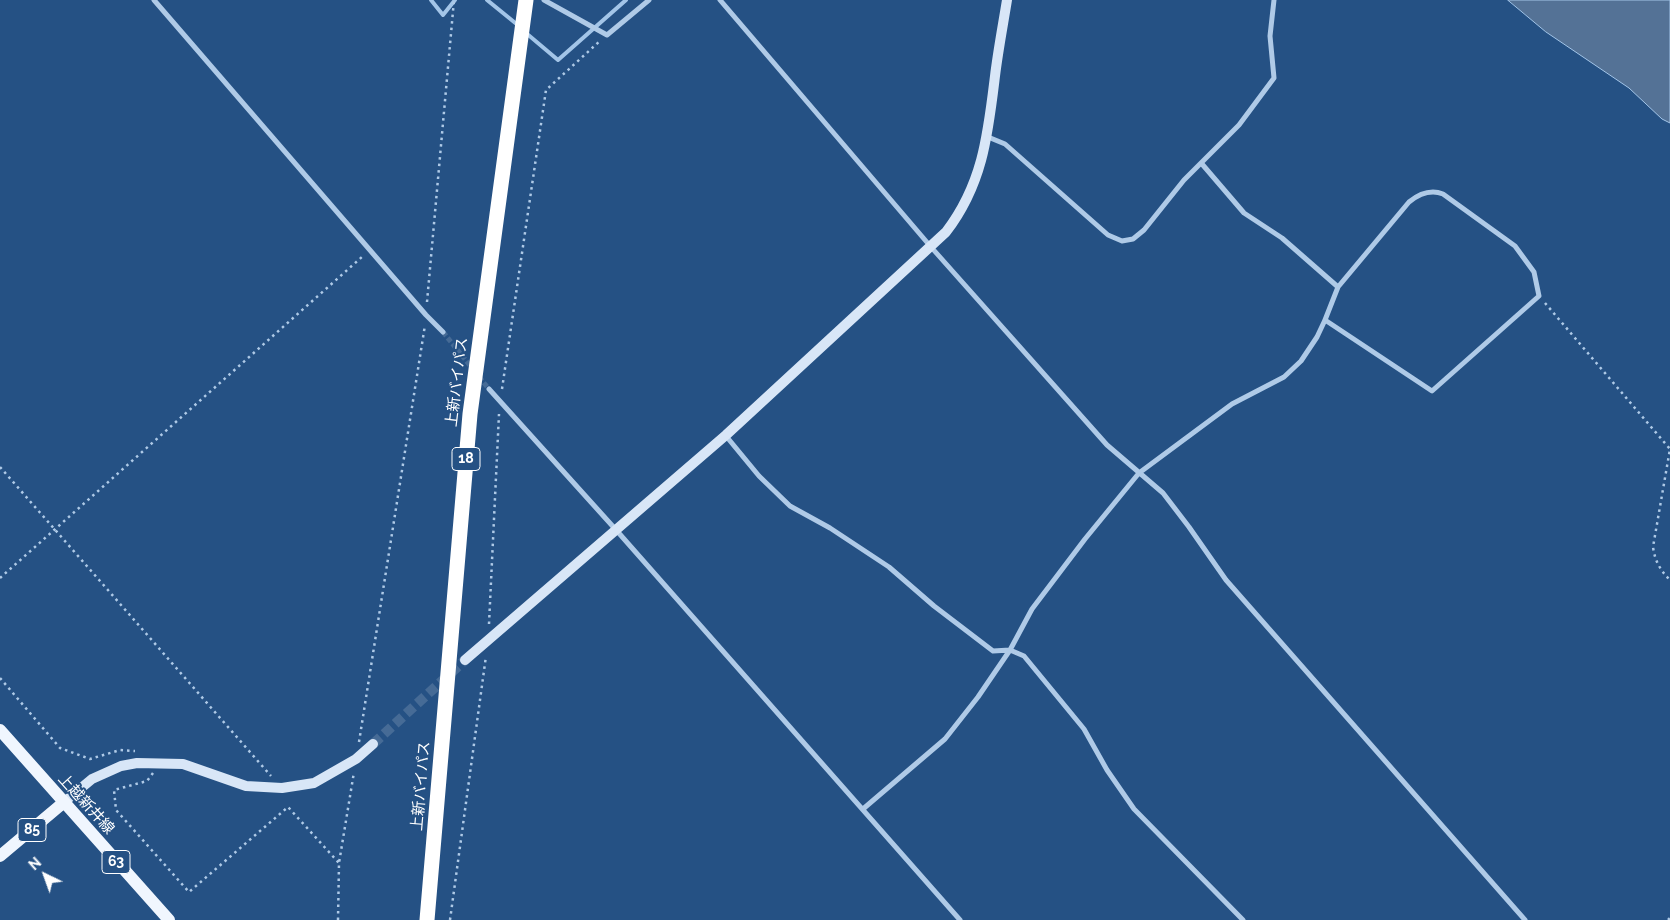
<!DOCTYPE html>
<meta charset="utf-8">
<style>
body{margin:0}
#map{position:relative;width:1670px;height:920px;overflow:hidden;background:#255184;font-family:Raleway,sans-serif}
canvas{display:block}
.north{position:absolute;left:20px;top:850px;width:50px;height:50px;-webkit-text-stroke:4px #255184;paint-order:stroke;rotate:318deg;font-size:14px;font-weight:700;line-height:20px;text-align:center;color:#fff}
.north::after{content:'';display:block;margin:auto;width:18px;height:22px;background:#fff;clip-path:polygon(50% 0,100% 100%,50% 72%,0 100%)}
</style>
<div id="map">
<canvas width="1670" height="920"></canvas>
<div class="north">N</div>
</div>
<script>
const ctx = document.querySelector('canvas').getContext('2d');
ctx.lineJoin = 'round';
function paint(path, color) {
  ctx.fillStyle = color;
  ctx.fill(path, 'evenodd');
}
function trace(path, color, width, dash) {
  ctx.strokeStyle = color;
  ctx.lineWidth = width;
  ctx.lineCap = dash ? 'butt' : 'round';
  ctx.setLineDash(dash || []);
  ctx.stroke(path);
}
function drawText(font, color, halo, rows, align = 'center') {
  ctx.font = font + ' Raleway,"Noto Sans JP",sans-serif';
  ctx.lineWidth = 4;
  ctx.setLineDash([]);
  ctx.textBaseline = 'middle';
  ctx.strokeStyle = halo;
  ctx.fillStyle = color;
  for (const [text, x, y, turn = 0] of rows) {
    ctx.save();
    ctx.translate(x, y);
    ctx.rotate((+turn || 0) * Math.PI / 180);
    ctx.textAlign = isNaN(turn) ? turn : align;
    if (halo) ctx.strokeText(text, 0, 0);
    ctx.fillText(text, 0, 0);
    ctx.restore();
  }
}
const water = new Path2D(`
 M1508 0H1670V123L1662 119 1629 88 1546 32Z`);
paint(water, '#547296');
trace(water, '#a3c5e8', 1);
trace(new Path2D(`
 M431 0 443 15 455 0
 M487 0 519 26
 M526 33 558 60 626 0`), '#a3c5e8', 4);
trace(new Path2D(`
 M443 332 472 368
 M479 377 489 389`), '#466b96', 5, [5, 2.5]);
trace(new Path2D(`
 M373 744 465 660`), '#466b96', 10, [10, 5]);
trace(new Path2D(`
 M427 302 454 0
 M1545 303 1670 449 1653 547C1655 561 1660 570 1670 580
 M502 389 546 90 601 40
 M0 467 271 776
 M0 578 363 256
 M489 624 499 414
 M0 678 60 748 90 759 120 750 135 751
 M359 742 425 325
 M153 773 147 781 114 790 116 810 189 892 288 807 339 863
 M338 920 339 863 354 772
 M450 920 486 656
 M1668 920 1670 918`), '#afcae7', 2.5, [2.5, 4]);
trace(new Path2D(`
 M154 0 426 315 443 332
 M544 0 607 35 649 0
 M720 0 931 247 1107 445 1163 493 1189 527 1226 580 1525 920
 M988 137 1005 144 1108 235 1122 241 1133 239 1144 230 1184 180 1239 125 1274 78 1270 36 1274 0
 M1325 320 1432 391 1539 296 1534 272 1515 246 1443 194C1430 189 1419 194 1409 202L1338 287
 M489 389 617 531 960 920
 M726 436 759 476 790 506 830 528 889 567 934 606 993 651 1010 650 1024 656 1084 729 1107 770 1134 809 1243 920
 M863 809 945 739 978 697 1010 650 1032 609 1085 539 1139 473 1232 404 1284 377 1301 361 1317 337 1325 320 1338 287 1282 238 1244 213 1202 164`), '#afcae7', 5);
trace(new Path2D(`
 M465 660 726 435 946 232C983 184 988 134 995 76 998 51 1003 25 1007 0
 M63 803 92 779 121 766 137 763 183 764 246 786 282 788 314 783 356 759 373 744`), '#d8e6f7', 10);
trace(new Path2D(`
 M0 730 169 920
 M0 856 63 803`), '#f0f6fe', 12);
trace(new Path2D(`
 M427 920 470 414 526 0`), '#fff', 15);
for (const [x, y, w] of [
 [466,459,28],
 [32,830,28],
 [116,862,28]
]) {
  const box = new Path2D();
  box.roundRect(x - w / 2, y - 11.5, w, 23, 4);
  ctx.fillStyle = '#255184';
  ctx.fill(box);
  trace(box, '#fff', 1);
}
drawText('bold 14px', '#fff', null, [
 ["18",466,459],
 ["85",32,830],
 ["63",116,862]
]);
drawText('15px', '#fff', '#255184', [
 ["上新バイパス",457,382,-83],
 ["上新バイパス",421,786,-85],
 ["上越新井線",86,804,48]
]);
</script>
